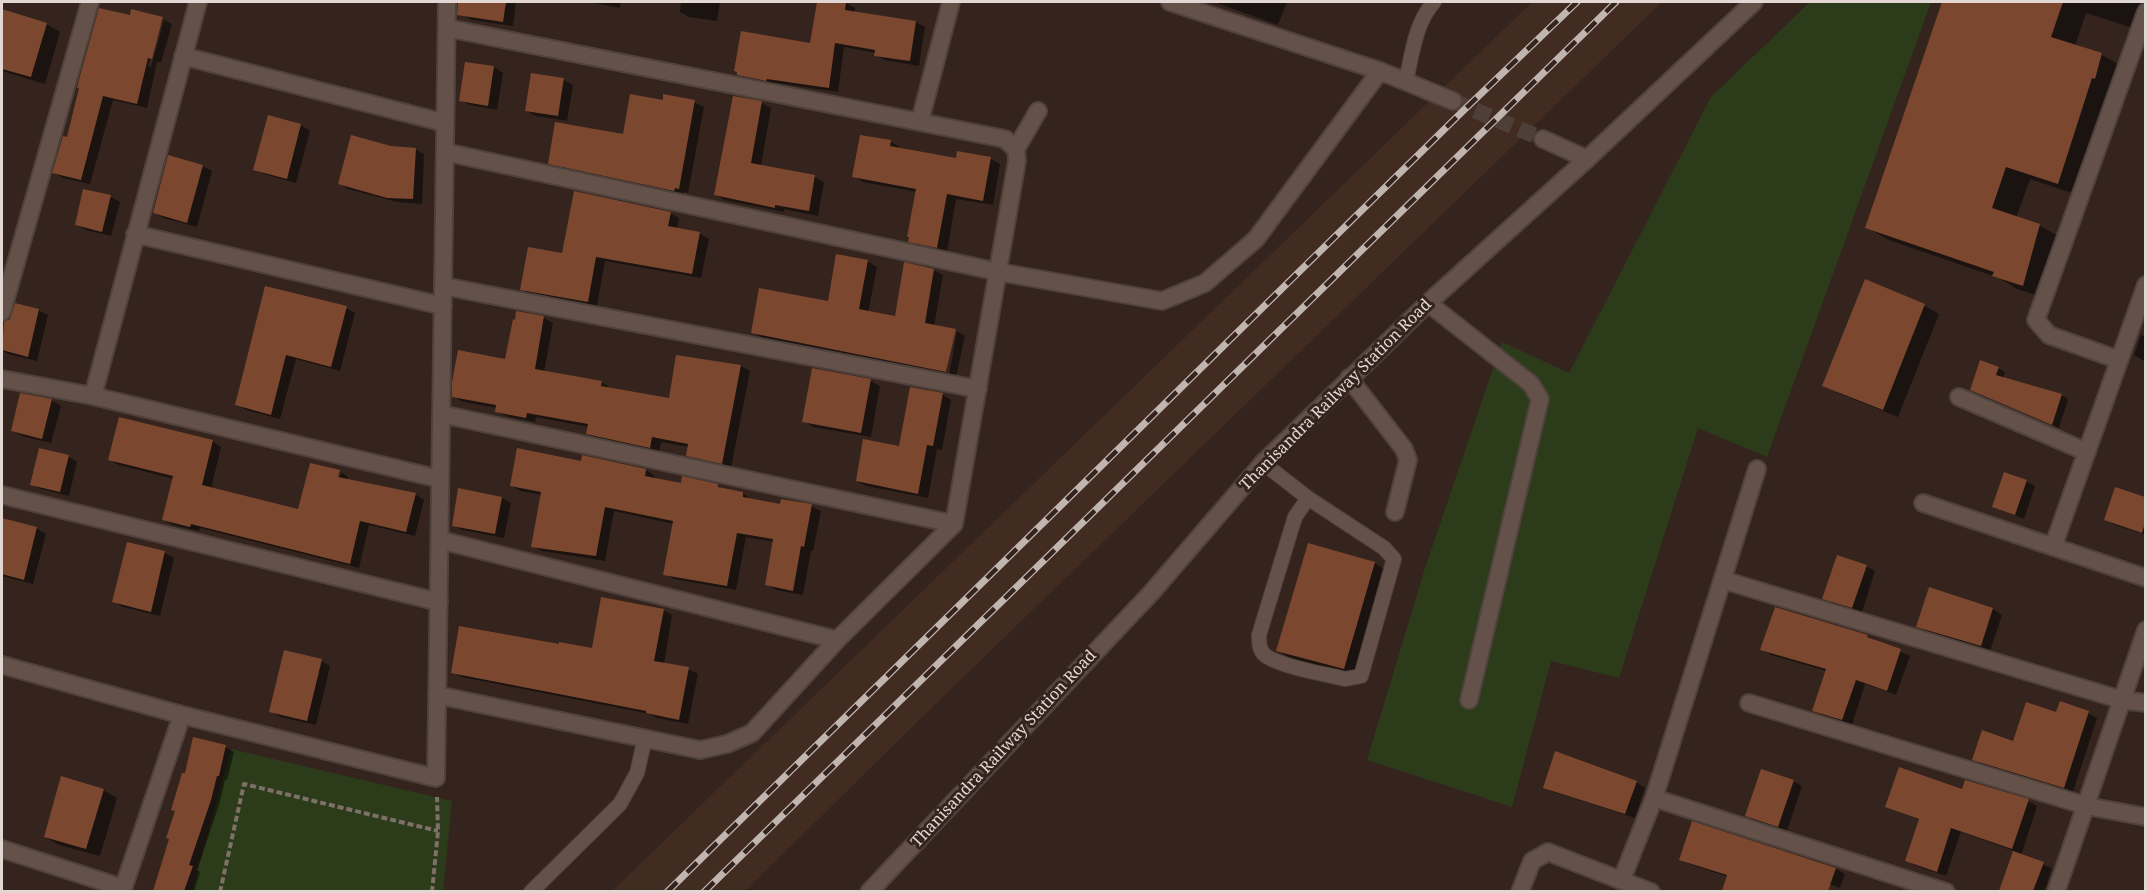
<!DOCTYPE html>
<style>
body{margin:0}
#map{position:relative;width:2147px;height:893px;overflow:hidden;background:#34241d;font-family:"Noto Serif",serif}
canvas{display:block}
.frame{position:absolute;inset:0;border:3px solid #e2d7d2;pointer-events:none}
</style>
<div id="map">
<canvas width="2147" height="893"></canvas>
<div class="frame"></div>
</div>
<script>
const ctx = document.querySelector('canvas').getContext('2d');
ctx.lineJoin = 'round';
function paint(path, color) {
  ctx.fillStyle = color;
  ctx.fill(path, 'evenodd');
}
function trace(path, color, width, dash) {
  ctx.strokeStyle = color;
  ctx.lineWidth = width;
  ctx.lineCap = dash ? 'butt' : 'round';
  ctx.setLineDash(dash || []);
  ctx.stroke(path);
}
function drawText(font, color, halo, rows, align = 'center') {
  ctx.font = font + ' "Noto Serif",serif';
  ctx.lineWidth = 6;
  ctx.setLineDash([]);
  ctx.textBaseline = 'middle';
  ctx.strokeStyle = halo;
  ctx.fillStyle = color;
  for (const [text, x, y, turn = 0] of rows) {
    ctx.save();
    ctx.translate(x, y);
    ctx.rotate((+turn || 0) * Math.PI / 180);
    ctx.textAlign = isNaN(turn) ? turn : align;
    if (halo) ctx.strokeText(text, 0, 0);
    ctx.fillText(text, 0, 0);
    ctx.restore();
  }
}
paint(new Path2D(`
 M1532 2H1662L949 691 745 891 611 892Z`), '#422b21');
paint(new Path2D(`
 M1810 2H1931L1767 457 1698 428 1619 678 1551 661 1512 807 1367 760 1425 568 1502 342 1569 373 1711 97Z
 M231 749 452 801 443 891H192Z`), '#2c3c1a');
paint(new Path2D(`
 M465 2H516L513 26 472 20 463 15Z
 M589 2H621L620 8Z
 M681 2H720L717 21 689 17 680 12Z
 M818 2 846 3 855 8 854 13 916 22 925 27 919 66 885 60 875 55 876 53 844 47 838 92 776 83 775 85 748 79 738 74 812 45Z
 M1214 2H1287L1278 25Z
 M1943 2H2146V11L2139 30 2086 13 2075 46 2102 55 2125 68 2081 196 2030 179 2016 218 2039 225 2062 238 2046 298 2017 289 1999 278 1889 240 1866 227Z
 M2 11 46 24 60 32 45 84 2 71Z
 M132 11 163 19 148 66 151 67 164 20 172 24 161 63 157 62 147 108 113 100 90 184 63 178 54 173 69 139Z
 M494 67 503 73 497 110 470 105 460 100Z
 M564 80 573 85 567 121 536 116 527 111Z
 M734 97 762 103 771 108 761 166 815 177 824 182 818 216 784 209V212L725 200 716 195Z
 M664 101 694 102 704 107 688 193 684 192 683 195 559 168 550 163 624 136Z
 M269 117 301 125 310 131 296 183 264 174 255 169Z
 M891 142 900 147 899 149 957 160 959 153 991 159 1000 164 993 205 956 199 947 252 919 246 910 241 917 192 863 182 854 176Z
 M391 148 415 149 424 154 422 204 397 202 348 189 339 183Z
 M203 166 212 171 197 227 164 218 154 213Z
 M111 197 120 202 111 236 86 230 76 225Z
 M670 213 679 218 677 229 699 233 709 239 701 278 605 261 597 306 531 295 522 289 564 255Z
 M867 261 877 267 868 313 896 318 933 270 943 275 934 327 955 330 965 336 956 377 949 375 957 331H954L946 375 762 338 753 332 829 303Z
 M1865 281 1925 306 1939 314 1898 417 1838 393 1824 385Z
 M266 288 346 308 355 313 340 371 296 359 280 419 246 410 237 404Z
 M38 310 48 315 37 361 8 354 2 350V337L5 323Z
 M517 313 544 318 553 323 544 372 602 382 611 388V390L670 400 678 356 741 366 750 371 731 468 697 460 688 455 689 447 661 442 659 452 597 439 588 434 589 427 536 417 535 422 506 416 496 411 497 408 463 402 453 396 506 361Z
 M2141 335 2146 337V362L2134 355Z
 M1998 368 2005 372 2003 378 2061 395 2068 399 2059 428 1979 394Z
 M871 381 880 386 871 437 813 427 804 421Z
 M942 394 951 400 942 450 937 449 928 498 866 486 857 481 900 448Z
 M51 400 61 406 51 443 22 436 12 431Z
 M212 441 221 447 211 489 299 511 311 464 340 472H338V484L341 472 348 477V480L415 494 424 500 415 536 369 525 359 568 200 528 199 531 173 525 164 520 174 479 119 465 110 460Z
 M68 456 77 462 69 496 41 489 32 484Z
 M582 463 646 470 655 476V480L682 485 718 486 725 490 743 493 752 500 781 505 811 506 821 511 813 551 811 550 803 595 776 590 767 584 774 542 746 537 736 590 674 579 665 574 674 524 614 511 605 561 542 551 533 546 542 495 521 491 511 486Z
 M2026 481 2035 486 2024 519 1994 506Z
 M2116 489 2146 499V535L2115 525 2106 520Z
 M502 498 511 503 504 538 463 530 453 525Z
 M2 520 36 528 46 534 33 584 2 576Z
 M128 544 165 553 174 558 160 616 123 607 114 602Z
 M1374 563 1388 571 1358 676 1292 659 1278 651Z
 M1866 566 1875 571 1862 612 1833 603 1823 598Z
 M1930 589 1993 609 2002 615 1990 651 1927 632 1918 626Z
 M663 610 672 615 664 664 688 669 698 674 688 724 657 718 650 714 462 677 452 672 593 650Z
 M1867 636 1910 656 1896 695 1865 684 1852 725 1823 716 1814 711 1827 671 1771 655 1762 649Z
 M321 661 330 666 316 725 280 717 271 711Z
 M2088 713 2097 718 2073 792 1983 765 1974 759 2014 743 2057 714Z
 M225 747 234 752 227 780H225L219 805 197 870 200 872 194 892H154L171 840 176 811Z
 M1793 781 1802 786 1787 831 1756 821 1746 815Z
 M1636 782 1645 788 1635 818 1554 792 1544 787Z
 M103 790 117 798 100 856 59 845 45 837Z
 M1963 791 2028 801 2037 806 2021 856 2052 868 2044 892H2014L2003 886 2014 851 1961 832 1946 876 1916 866 1907 861 1920 820 1887 807Z
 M1693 823 1836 869 1845 874 1840 888 1817 879 1813 892H1723L1728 877 1690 864 1681 859Z`), '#0007');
paint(new Path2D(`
 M458 2H506L503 22 457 15Z
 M817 2H846L845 10 916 21 910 61 874 56 875 50 835 43 829 88 767 79 766 81 737 75V72L734 71 741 31 810 43Z
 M1942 2H2063L2051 37 2102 53 2095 79 2092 78 2058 184 2006 167 1992 208 2040 224 2023 286 1992 276 1994 272 1865 228Z
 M99 8 130 15 131 9 163 17 152 59 148 58 137 104 103 96 81 180 52 173 63 136 67 137 79 88H77L80 76Z
 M2 9 47 23 31 77 2 69Z
 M465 62 494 66 488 106 459 101Z
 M531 73 564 78 558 116 525 111Z
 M630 94 663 100V94L695 100 679 189 675 188 674 191 548 164 555 122 623 134Z
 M733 96 762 101 751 163 815 175 809 211 775 205V208L714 195Z
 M268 115 301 124 287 179 253 170Z
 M351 135 391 146 416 148 413 199 387 198 338 184Z
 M860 135 891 140 890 146 956 158 957 151 991 157 983 201 947 194 937 248 908 242 909 237H907L916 189 852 177Z
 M168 155 203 165 187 223 153 213Z
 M83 189 111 195 102 232 75 225Z
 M574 191 671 212 668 226 700 232 692 274 596 257 588 302 520 290 528 247 562 253Z
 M836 254 868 260 859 309 895 316 904 262 934 269 925 323 956 329 946 372 751 333 759 288 828 301Z
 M1865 279 1925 304 1883 410 1822 386Z
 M265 286 347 306 331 367 286 355 271 415 235 405Z
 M15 303 39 309 28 357 2 350 4 322 10 319Z
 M516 311 544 316 535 369 602 381 601 386 669 398 676 355 741 365 722 464 686 456 688 444 652 437 650 448 586 434 588 424 527 413 526 418 495 412 496 405 452 397V382L458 350 505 359 513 319 515 320Z
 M1980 360 1999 367 1996 375 2062 394 2052 425 1970 390Z
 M812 368 871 379 861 433 802 422Z
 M910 387 943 393 933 446 927 445 918 494 856 481 863 439 899 446Z
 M20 393 52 399 42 439 11 431Z
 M119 417 213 440 202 485 298 509 310 463 340 470 338 477 416 493 406 532 360 521 350 564 191 524 190 527 162 520 173 476 108 460Z
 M39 448 69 455 60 492 30 485Z
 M517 448 581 461 582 455 646 469 645 476 681 483 682 476 718 484V487L743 492V497L780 504 781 499 812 504 804 547 801 546 793 591 765 585 773 539 737 533 727 586 663 575 673 521 605 507 596 556 531 547 541 492 510 486Z
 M2004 472 2027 480 2015 515 1992 507Z
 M2115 487 2145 497V523L2142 533 2104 520Z
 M458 488 502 497 495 534 452 526Z
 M2 518 37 527 24 580 2 574Z
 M127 542 165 551 151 612 112 602Z
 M1308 543 1375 562 1344 669 1276 651Z
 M1837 555 1867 565 1852 608 1822 599Z
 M1929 587 1993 608 1981 646 1916 627Z
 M601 597 664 609 654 661 689 667 679 720 646 713V711L451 673 459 626 559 644V642L592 648Z
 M1775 607 1868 635 1867 637 1901 649 1887 691 1856 680 1842 720 1812 711 1826 669 1760 650Z
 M284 650 322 659 307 721 269 712Z
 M2060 701 2089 711 2064 788 1972 760 1982 730 2013 741 2026 702 2056 712Z
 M193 737 226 745 219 776H217L211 800 189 865 193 866 184 891H153L169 839 166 838 175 811 171 810 182 773H185Z
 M1555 751 1637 781 1625 814 1543 788Z
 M1899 767 1962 789 1965 780 2029 799 2012 849 1951 828 1937 872 1905 861 1919 819 1885 807Z
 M1761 769 1794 780 1778 827 1745 816Z
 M61 776 104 789 86 849 44 837Z
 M1692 821 1836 868 1828 891H1722L1727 875 1679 860Z
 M2013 851 2044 862 2033 891H1999Z`), '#7c472f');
trace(new Path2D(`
 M1453 101 1543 139`), '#4e3f38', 16, [16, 8]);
const service = new Path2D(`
 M1406 81C1412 55 1415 23 1434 2
 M1263 463 1308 498 1384 548 1394 559 1361 676 1345 679C1325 674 1282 667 1266 656 1259 651 1259 643 1259 635L1295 517 1308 498
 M531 892 620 804 637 773 645 738`);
const minor = new Path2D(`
 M1170 2 1380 71 1453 101
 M183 56 445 123
 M920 121 951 2
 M1543 139 1587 159
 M1016 149 1038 111
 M445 152 999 272 1162 301 1205 283 1256 239 1380 71
 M135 234 443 306
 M443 286 978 389
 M1428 303 1531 384 1540 399 1469 700
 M2 312 90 2
 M2119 360 2049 335 2036 320 2146 12
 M1349 378 1404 449 1408 460 1395 512
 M2 379 93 396 440 479
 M93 396 198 2
 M1959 397 2087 452
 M441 414 954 524
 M2 495 439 602
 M1923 503 2146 578
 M440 540 837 640
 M2053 547 2146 285
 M1723 580 2122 700 2146 703
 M2 665 182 715 436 778 447 2
 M437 695 700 750 727 744 752 733 837 640 954 524 1017 161 1016 149 1005 139 447 28
 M1749 703 2087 806 2146 817
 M1654 798 1946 892
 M2 849 123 888
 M1622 879 1654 798 1757 469
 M122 892 182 715
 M1520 892 1532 861 1548 852 1651 892
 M2056 892 2146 630`);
const tertiary = new Path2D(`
 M869 892 1152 592 1263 463 1428 303 1587 159 1754 2`);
trace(service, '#4f423c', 16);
trace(minor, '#4f423c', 20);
trace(tertiary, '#4f423c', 20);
trace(new Path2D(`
 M220 892 244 784 438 831
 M432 892 438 831 437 797`), '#7e7069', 4, [6, 3]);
trace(service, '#645149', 14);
trace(minor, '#645149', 16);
trace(tertiary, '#645149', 16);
const rail = new Path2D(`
 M667 892 1465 109 1577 2
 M704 892 1616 2`);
trace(rail, '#c1b5b0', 7);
trace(rail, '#34241d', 4.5, [14]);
drawText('16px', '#e2d7d2', '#34241d', [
 ["Thanisandra Railway Station Road",1336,395,-45],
 ["Thanisandra Railway Station Road",1004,749,-47]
]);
</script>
